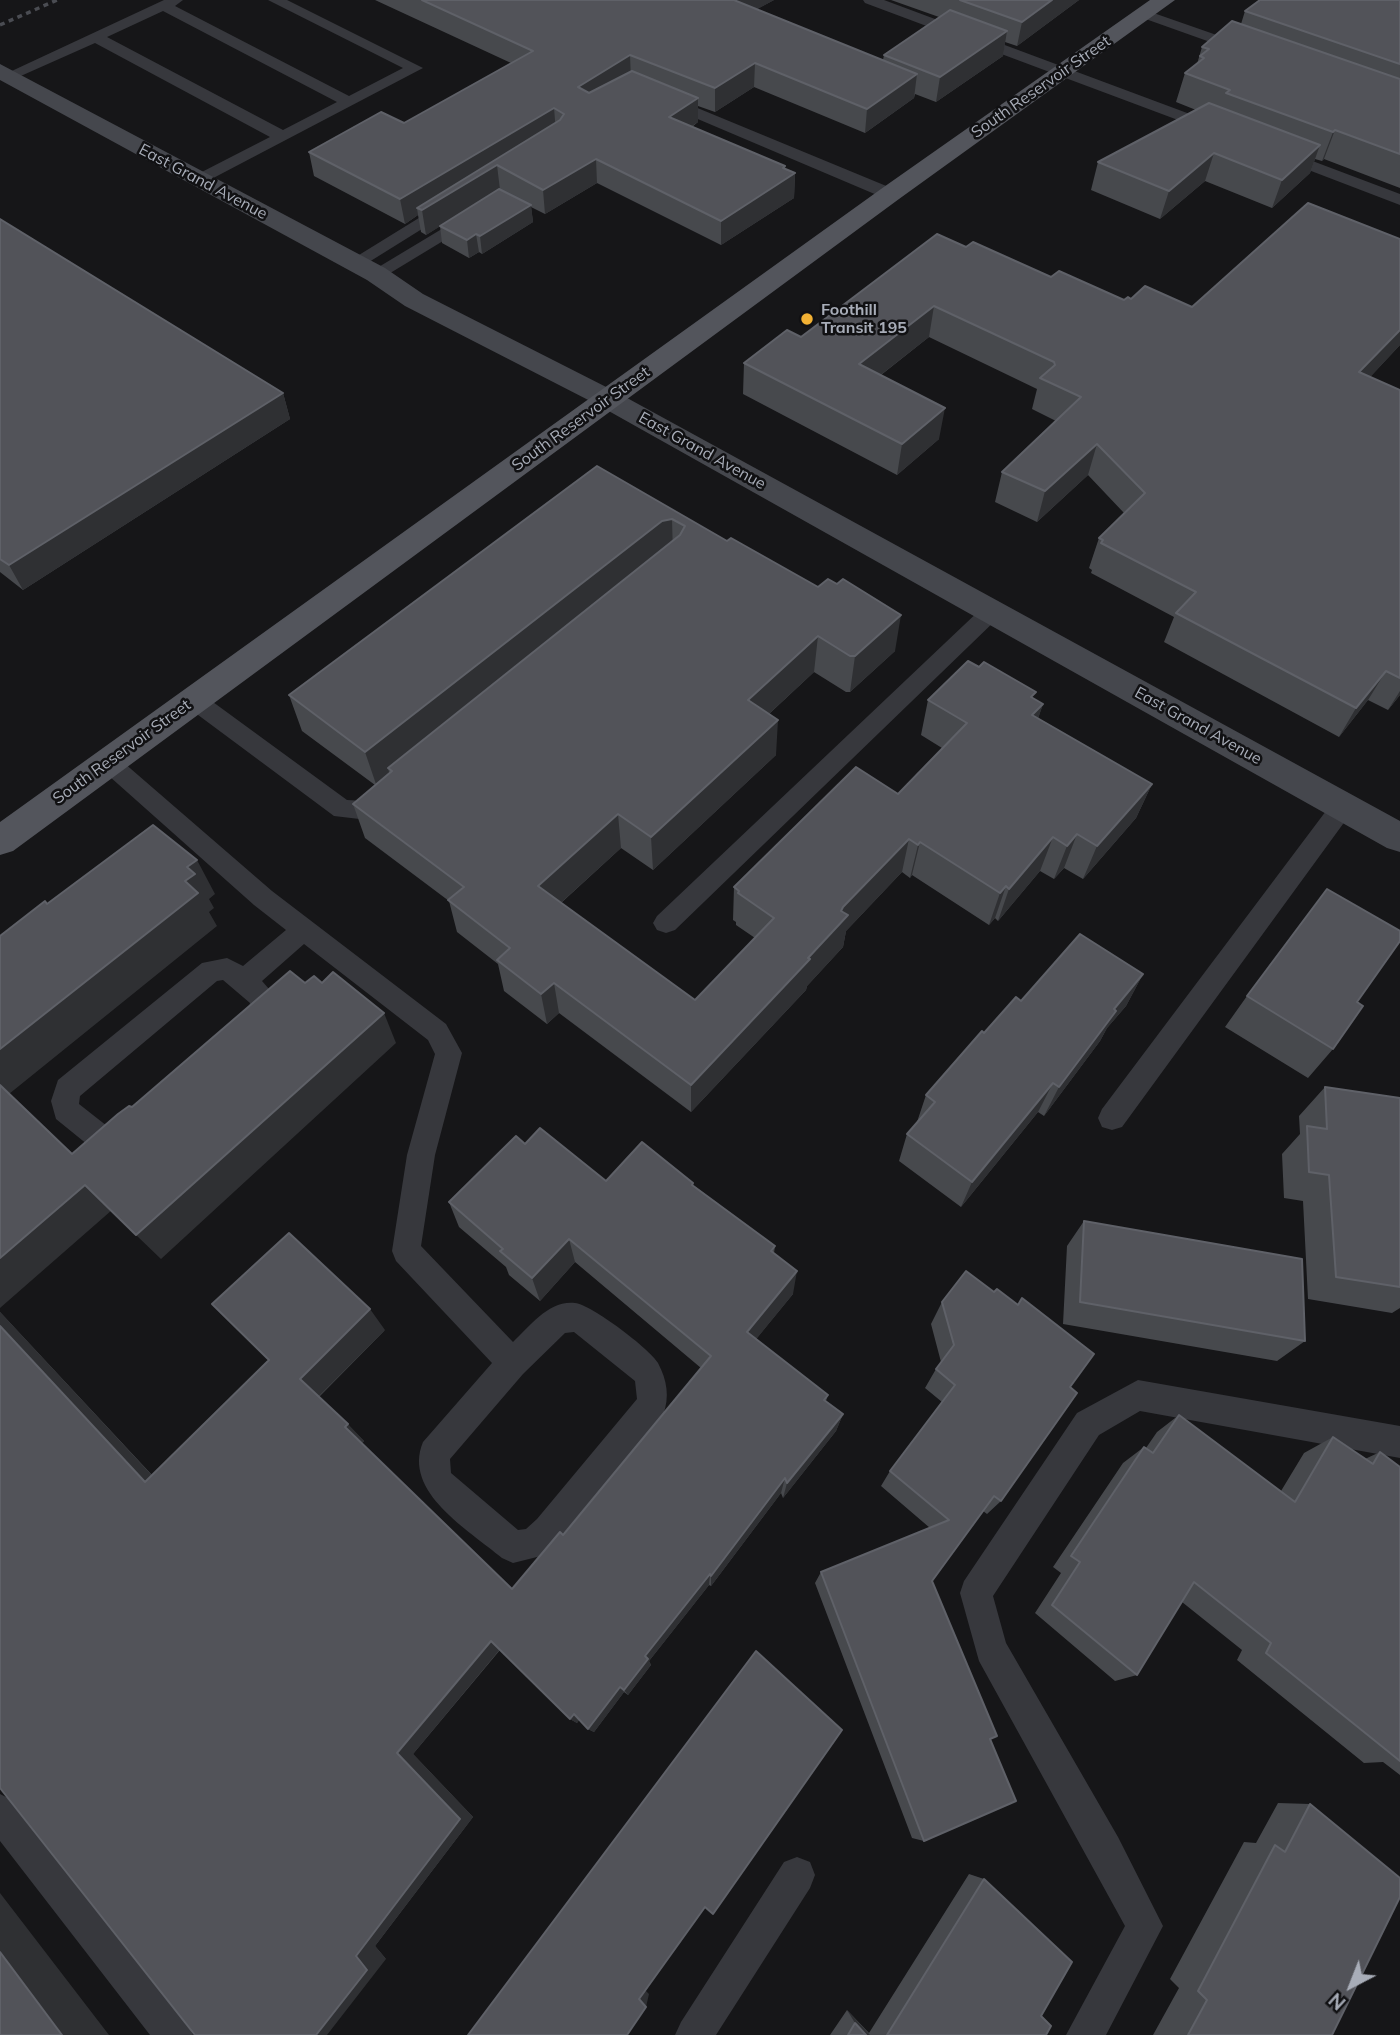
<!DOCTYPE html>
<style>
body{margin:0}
#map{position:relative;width:1400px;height:2035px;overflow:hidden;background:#161618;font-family:Mulish,sans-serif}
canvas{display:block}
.north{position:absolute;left:1316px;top:1951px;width:70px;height:70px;-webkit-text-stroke:5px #111113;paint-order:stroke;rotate:222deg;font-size:19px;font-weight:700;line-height:28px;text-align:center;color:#a8adb8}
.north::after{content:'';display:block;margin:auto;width:24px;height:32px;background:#a8adb8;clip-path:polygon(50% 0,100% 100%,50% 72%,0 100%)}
</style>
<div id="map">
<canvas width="1400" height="2035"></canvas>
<div class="north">N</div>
</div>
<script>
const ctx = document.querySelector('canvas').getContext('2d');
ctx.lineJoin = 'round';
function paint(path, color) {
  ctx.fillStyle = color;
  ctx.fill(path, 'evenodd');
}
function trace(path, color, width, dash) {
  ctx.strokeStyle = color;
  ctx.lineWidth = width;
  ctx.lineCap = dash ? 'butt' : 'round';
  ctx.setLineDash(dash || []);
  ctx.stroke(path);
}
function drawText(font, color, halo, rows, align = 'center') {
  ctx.font = font + ' Mulish,sans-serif';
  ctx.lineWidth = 5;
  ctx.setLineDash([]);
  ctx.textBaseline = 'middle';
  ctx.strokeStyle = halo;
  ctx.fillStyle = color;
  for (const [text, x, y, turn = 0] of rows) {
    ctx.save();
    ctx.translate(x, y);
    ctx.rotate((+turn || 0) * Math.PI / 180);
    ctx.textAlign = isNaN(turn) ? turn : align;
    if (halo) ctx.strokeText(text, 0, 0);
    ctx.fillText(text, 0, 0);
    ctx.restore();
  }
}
paint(new Path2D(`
 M164 0H183L175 6 349 96 403 68 268 0H287L423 68 200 185 192 180 194 176 270 137 95 43 14 79 9 81 1 76ZM163 11 337 102 283 130 107 37Z
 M863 0H884L1222 126 1224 129 1222 132H1210L865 3Z
 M1145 10 1251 47 1254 50 1246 55 1241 53 1140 17 1138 14Z
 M666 95 896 190 898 194 890 199 884 198 660 103 658 100Z
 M1278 148 1400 194V205L1272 156 1270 153Z
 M448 200 454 201 456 205 454 209 361 267H349L346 263Z
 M470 212 479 217 476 221 382 278H370L367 274Z
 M991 604 999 607 1002 612 999 617 675 930 666 933 657 930 653 923 657 916 983 607Z
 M194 692 202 694 347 800 364 801 386 789 394 791 398 798 394 805 368 820 334 816 186 706 183 700 186 694Z
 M108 753 116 756 272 891 446 1024 462 1053 435 1155 421 1246 513 1342C530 1326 549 1300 575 1303 592 1305 650 1349 658 1363 667 1380 670 1397 663 1415L545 1555 513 1563 502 1558C469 1530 402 1492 423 1442L492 1363 396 1261 392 1251 407 1155 435 1054 428 1040 304 944 262 981 269 989 276 1007C271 1024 261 1040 242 1033L238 1025 249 1008 250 1003 223 980 217 981 80 1096 79 1104 107 1126 127 1120 137 1124 141 1133 137 1142 103 1153 93 1149 56 1119 51 1101 58 1080 202 963 227 958 243 966 286 930 254 905 100 768 96 762 100 756ZM574 1332 635 1381 637 1399 537 1519 526 1529 518 1530 451 1473 450 1459 523 1374 565 1333Z
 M1343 797 1351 799 1355 806 1351 813 1122 1127 1112 1130 1102 1127 1098 1118 1102 1109 1335 799Z
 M1138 1380 1400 1426V1458L1140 1411 1099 1435 993 1596 1006 1643 1118 1837 1163 1926 1106 2035H1066L1125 1926 979 1661 960 1593 964 1581 1077 1413Z
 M0 1794 12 1800 187 2022 193 2035H150L0 1841Z
 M797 1857 810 1862 815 1875 810 1888 716 2035H675L681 2022 784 1862Z`), '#37383d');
paint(new Path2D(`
 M0 64 385 268 423 294 618 393 1400 821V852L1387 848 598 405 405 306 367 280 0 80Z`), '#45474d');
paint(new Path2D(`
 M1150 0H1175L899 199 13 851 0 855V822L881 189Z`), '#53555c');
trace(new Path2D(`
 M0 25 57 0`), '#4a4c52', 3.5, [5, 4.5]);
paint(new Path2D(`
 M375 0H774L757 9 883 60 884 55 939 17 891 0H1079L1017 46 1005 42 1003 56 936 102 915 94 914 98 865 133 754 87 715 112 698 106V122L692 127 785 166V169L795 173 794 198 721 245 597 183 545 214 531 207 533 222 482 254 479 252 469 258 442 243 440 226 426 235 421 232 418 215 405 224 314 176 309 152 404 123 511 63Z
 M1400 0V188L1324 159 1322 161 1315 159 1310 173 1272 208 1205 181 1160 219 1091 190 1098 162 1196 110 1176 102 1185 73 1197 64 1202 47 1241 24 1245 11Z
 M0 219 283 393 290 419 23 590 0 572Z
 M1400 239V345L1370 377 1400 390V695L1388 710 1368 700 1339 737 1164 642 1174 617 1091 573 1092 570 1089 568 1099 538 1124 513 1088 475 1037 522 995 502 1002 472 1056 421 1032 409 1037 389 929 337 881 375 939 439 897 475 743 394 744 363 801 337 966 247 1051 277 1124 300 1131 299 1192 307Z
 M597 466 895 651 850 692H846L814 672 769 714 776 755 653 870 621 848 561 903 695 1000 755 938 736 925V922L733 920 734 887 898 794 942 748 921 735 928 700 1034 699 1043 704 1038 718 1152 784 1136 818 1083 879 1064 868 1054 879 1040 871 998 921 995 918 989 925 912 875 910 878 902 872 846 931 843 947 807 986 806 990 691 1112 559 1013 547 1024 504 991 498 964 457 932 449 901 365 838 353 804 375 785 302 731 289 695Z
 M1143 974 1126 1006 1107 1028 1100 1041 1044 1116 1038 1112 961 1207 899 1161 907 1134 917 1122 926 1095 984 1033 1021 1001Z
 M1247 996 1357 1002 1333 1049 1308 1078 1225 1027Z
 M1325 1087 1400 1098V1308L1392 1313 1308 1299 1303 1201 1284 1198 1282 1154 1300 1134 1299 1116Z
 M525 1144 606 1181 693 1183V1185L775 1246 774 1253 793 1294 756 1339 828 1395 826 1401 843 1414 836 1431 783 1498 781 1493 711 1586 709 1585 649 1661 651 1665 628 1695 624 1692 594 1732 588 1729 579 1720 577 1723 570 1719 500 1650 413 1754 473 1817 375 1946 386 1959 0 1788V1312L152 1475 385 1330 319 1397 364 1441 362 1443 512 1589 563 1535 701 1368 575 1262 540 1301 509 1275 506 1267 459 1227 449 1202Z
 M1084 1221 1305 1341 1277 1361 1063 1324 1067 1246Z
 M942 1302 1070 1387 1001 1501 987 1514 983 1511 932 1581 990 1739 924 1841 912 1838 815 1583 821 1572 930 1528 881 1486 890 1471 942 1402 925 1388 936 1369 941 1362 931 1324Z
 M1179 1415 1281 1491 1304 1453 1333 1437 1365 1459 1380 1452 1400 1467V1775L1383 1762 1364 1763 1237 1660 1242 1650 1182 1602 1137 1675 1115 1681 1035 1613 1061 1573 1053 1567 1123 1463 1144 1447 1146 1448 1157 1432Z
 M1278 1803 1310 1804 1332 2035H1153L1179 1988 1170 1979 1244 1842 1256 1843Z
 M969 1874 984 1879 1041 2016 1046 2035H830L847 2010 869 2033Z`), '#47494d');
paint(new Path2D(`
 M732 0H774L732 23Z
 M1052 0H1079L1017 46 1022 22Z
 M1007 31 1003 56 936 102 940 77Z
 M630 55 631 79 580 111 578 87Z
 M755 63 754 87 715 112V88Z
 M917 74 914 98 865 133 867 109Z
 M698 98V122L669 141V117Z
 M554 108 556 132 497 165 500 190 426 235 422 210 417 208 418 215 405 224 400 199Z
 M1335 130 1324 159 1322 161 1333 132Z
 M1320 145 1310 173 1272 208 1282 180Z
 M1214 153 1205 181 1160 219 1169 191Z
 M596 159 597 183 545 214 543 190Z
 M785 166 784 180 795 173 794 198 721 245V221Z
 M531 205 533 222 482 254 480 236Z
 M476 234 479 252 469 258 467 240Z
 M934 306 929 337 855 395 859 364Z
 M1400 330V345L1345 404 1359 372Z
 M283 393 290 419 23 590 9 565Z
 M945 408 939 439 897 475 902 444Z
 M1097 444 1088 475 1037 522 1045 491Z
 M672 519 673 556 392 771 388 768 390 776 377 787 365 752 662 521Z
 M901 615 895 651 850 692 855 656Z
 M818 636 814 672 746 735 748 700Z
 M1386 671 1368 700 1339 737 1356 708Z
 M1400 691V695L1388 710Z
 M1043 704 1031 740 1032 715Z
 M778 720 776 755 653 870 651 837Z
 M1152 784 1136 818 1083 879 1097 846Z
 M618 814 621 848 544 918 538 886Z
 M1077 834 1064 868 1054 879 1067 846Z
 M1053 837 1040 871 998 921 1009 889Z
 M909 839 902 872 846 931 843 947 807 986 806 990 691 1112V1085L808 958 843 907Z
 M920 842 912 875 910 878 918 845Z
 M197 860 215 894 209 899 214 908 209 912 217 926 9 1094 0 1085V1049L185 881 187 867Z
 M1006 886 995 918 989 925 1000 893Z
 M1143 974 1126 1006 1107 1028 1100 1041 1044 1116 1059 1087 1114 1009Z
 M554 983 559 1013 547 1024 541 994Z
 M384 1013 396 1043 161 1259 136 1235Z
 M1053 1083 1038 1112 961 1207 972 1182Z
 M85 1185 112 1210 0 1308V1258Z
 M569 1239 575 1262 540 1301 532 1278Z
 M797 1271 793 1294 745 1353 747 1332Z
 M370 1309 385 1330 318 1397 300 1379Z
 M0 1312 171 1496 145 1482 0 1326Z
 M843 1414 836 1431 783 1498 787 1483Z
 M348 1424 364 1441 362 1444 345 1427Z
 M785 1478 781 1493 711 1586V1576Z
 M710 1574 709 1585 649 1661 651 1665 628 1695 624 1690 645 1656Z
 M491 1641 501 1648 413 1754 473 1817 375 1946 386 1959 327 2035H316L397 1753Z
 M620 1687 624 1692 594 1732 588 1729Z
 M574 1714 581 1718 577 1723 570 1719Z
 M0 1893 109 2035H62L0 1952Z
 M642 1987 649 1994 646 2007 639 1999Z
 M847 2010 870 2035H866L855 2023Z`), '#2f3033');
const building = new Path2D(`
 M422 0H734L917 74 867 109 755 63 715 88 630 55 578 87 589 93 632 71 698 98 669 117 785 166 783 168 795 173 721 221 596 159 543 190 497 165 422 210 417 208 560 120 564 114 554 108 400 199 309 152 381 112 404 123 533 51Z
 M960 0H1052L1022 22Z
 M1260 0H1400V64L1245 11Z
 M950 10 1007 31 940 77 884 55Z
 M1232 21 1400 79V154L1335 130 1333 132 1226 93 1230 90 1185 73 1204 58 1200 56 1209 49 1202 47Z
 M1209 103 1320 145 1282 180 1214 153 1169 191 1098 162Z
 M499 189 531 205 480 236 476 234 467 240 440 226Z
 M1308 203 1400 239V330L1359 372 1400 390V678L1386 671 1356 708 1176 613 1196 592 1101 543 1103 540 1099 538 1145 493 1097 444 1045 491 1002 472 1081 397 1040 378 1055 365 1054 362 934 306 859 364 945 408 902 444 744 363 787 330 801 337 937 234 966 247 973 242 1051 277 1059 271 1124 300 1128 297 1131 299 1145 286 1192 307Z
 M0 219 283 393 9 565 0 559Z
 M597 466 727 541 731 538 818 587 828 579 837 584 843 579 901 615 855 656H850L818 636 748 700 778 720 651 837 618 814 538 886 695 1000 774 918 738 893 739 891 734 887 856 767 898 794 967 723 928 700 968 661 979 667 984 662 1036 692 1031 697 1043 704 1032 715 1152 784 1097 846 1077 834 1067 846 1053 837 1009 889 1006 886 1000 893 920 842 918 845 909 839 843 907 841 911 848 915 808 958 810 959 691 1085 554 983 541 994 497 960 510 948 448 900 464 887 353 804 392 771 388 768 680 535 685 526 672 519 662 521 365 752 289 695Z
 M153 825 197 860 187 867 195 874 185 881 198 893 0 1049V936L45 901 47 904Z
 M1327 889 1400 931V941L1357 1002 1363 1006 1333 1049 1247 996Z
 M1080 934 1143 974 1114 1009 1116 1011 1059 1087 1053 1083 972 1182 907 1134 935 1102 926 1095 982 1031 984 1033 1016 997 1021 1001Z
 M290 971 305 983 314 976 322 983 333 972 384 1013 136 1235 85 1185 0 1258V1085L72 1154 118 1114 129 1106 132 1107Z
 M1325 1087 1400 1098V1287L1336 1277 1329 1175 1309 1172 1307 1126 1327 1129Z
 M540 1128 606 1181 642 1142 693 1183 692 1185 775 1246 771 1251 797 1271 747 1332 828 1395 824 1400 843 1414 787 1483 785 1478 711 1576 710 1574 645 1656 648 1659 624 1690 620 1687 588 1729 574 1714 570 1719 491 1641 397 1753 460 1819 356 1956 367 1970 316 2035H195L0 1788V1326L145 1482 269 1360 212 1304 289 1233 370 1309 300 1379 348 1424 345 1427 512 1589 560 1532 563 1535 711 1356 569 1239 532 1278 500 1251 503 1249 449 1202 516 1136 525 1144Z
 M1084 1221 1302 1259 1305 1341 1080 1302Z
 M966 1271 994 1292 997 1289 1018 1305 1022 1298 1094 1354 1070 1387 1077 1393 1001 1501 994 1496 932 1581 997 1736 990 1739 1016 1801 924 1841 821 1572 949 1520 890 1471 955 1385 936 1369 954 1345 942 1302Z
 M1179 1415 1295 1502 1333 1437 1373 1464 1380 1452 1400 1467V1761L1266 1653 1271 1643 1194 1582 1137 1675 1052 1605 1080 1562 1071 1556 1144 1447 1153 1453Z
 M756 1651 842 1730 713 1914 705 1907 639 1999 646 2007 627 2035H468Z
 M1310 1804 1400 1878V1897L1332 2035H1188L1207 2000 1198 1991 1275 1845 1285 1852Z
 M984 1879 1072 1962 1041 2016 1051 2026 1046 2035H887Z
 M0 1952 62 2035H0Z
 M855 2023 866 2035H848Z`);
paint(building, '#525359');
trace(building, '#5f6168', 2);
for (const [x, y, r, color] of [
 [807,319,7,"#f2b134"]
]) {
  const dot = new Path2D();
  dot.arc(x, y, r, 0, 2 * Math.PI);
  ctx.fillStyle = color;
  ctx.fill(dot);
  trace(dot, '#111113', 2.5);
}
drawText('16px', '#a8adb8', '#111113', [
 ["South Reservoir Street",1041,87,-35],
 ["East Grand Avenue",203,182,28],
 ["South Reservoir Street",581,419,-36],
 ["East Grand Avenue",702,451,29],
 ["East Grand Avenue",1198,726,29],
 ["South Reservoir Street",122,752,-36]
]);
drawText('bold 16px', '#a8adb8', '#111113', [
 ["Foothill",821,310],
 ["Transit 195",821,328]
], 'left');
</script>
